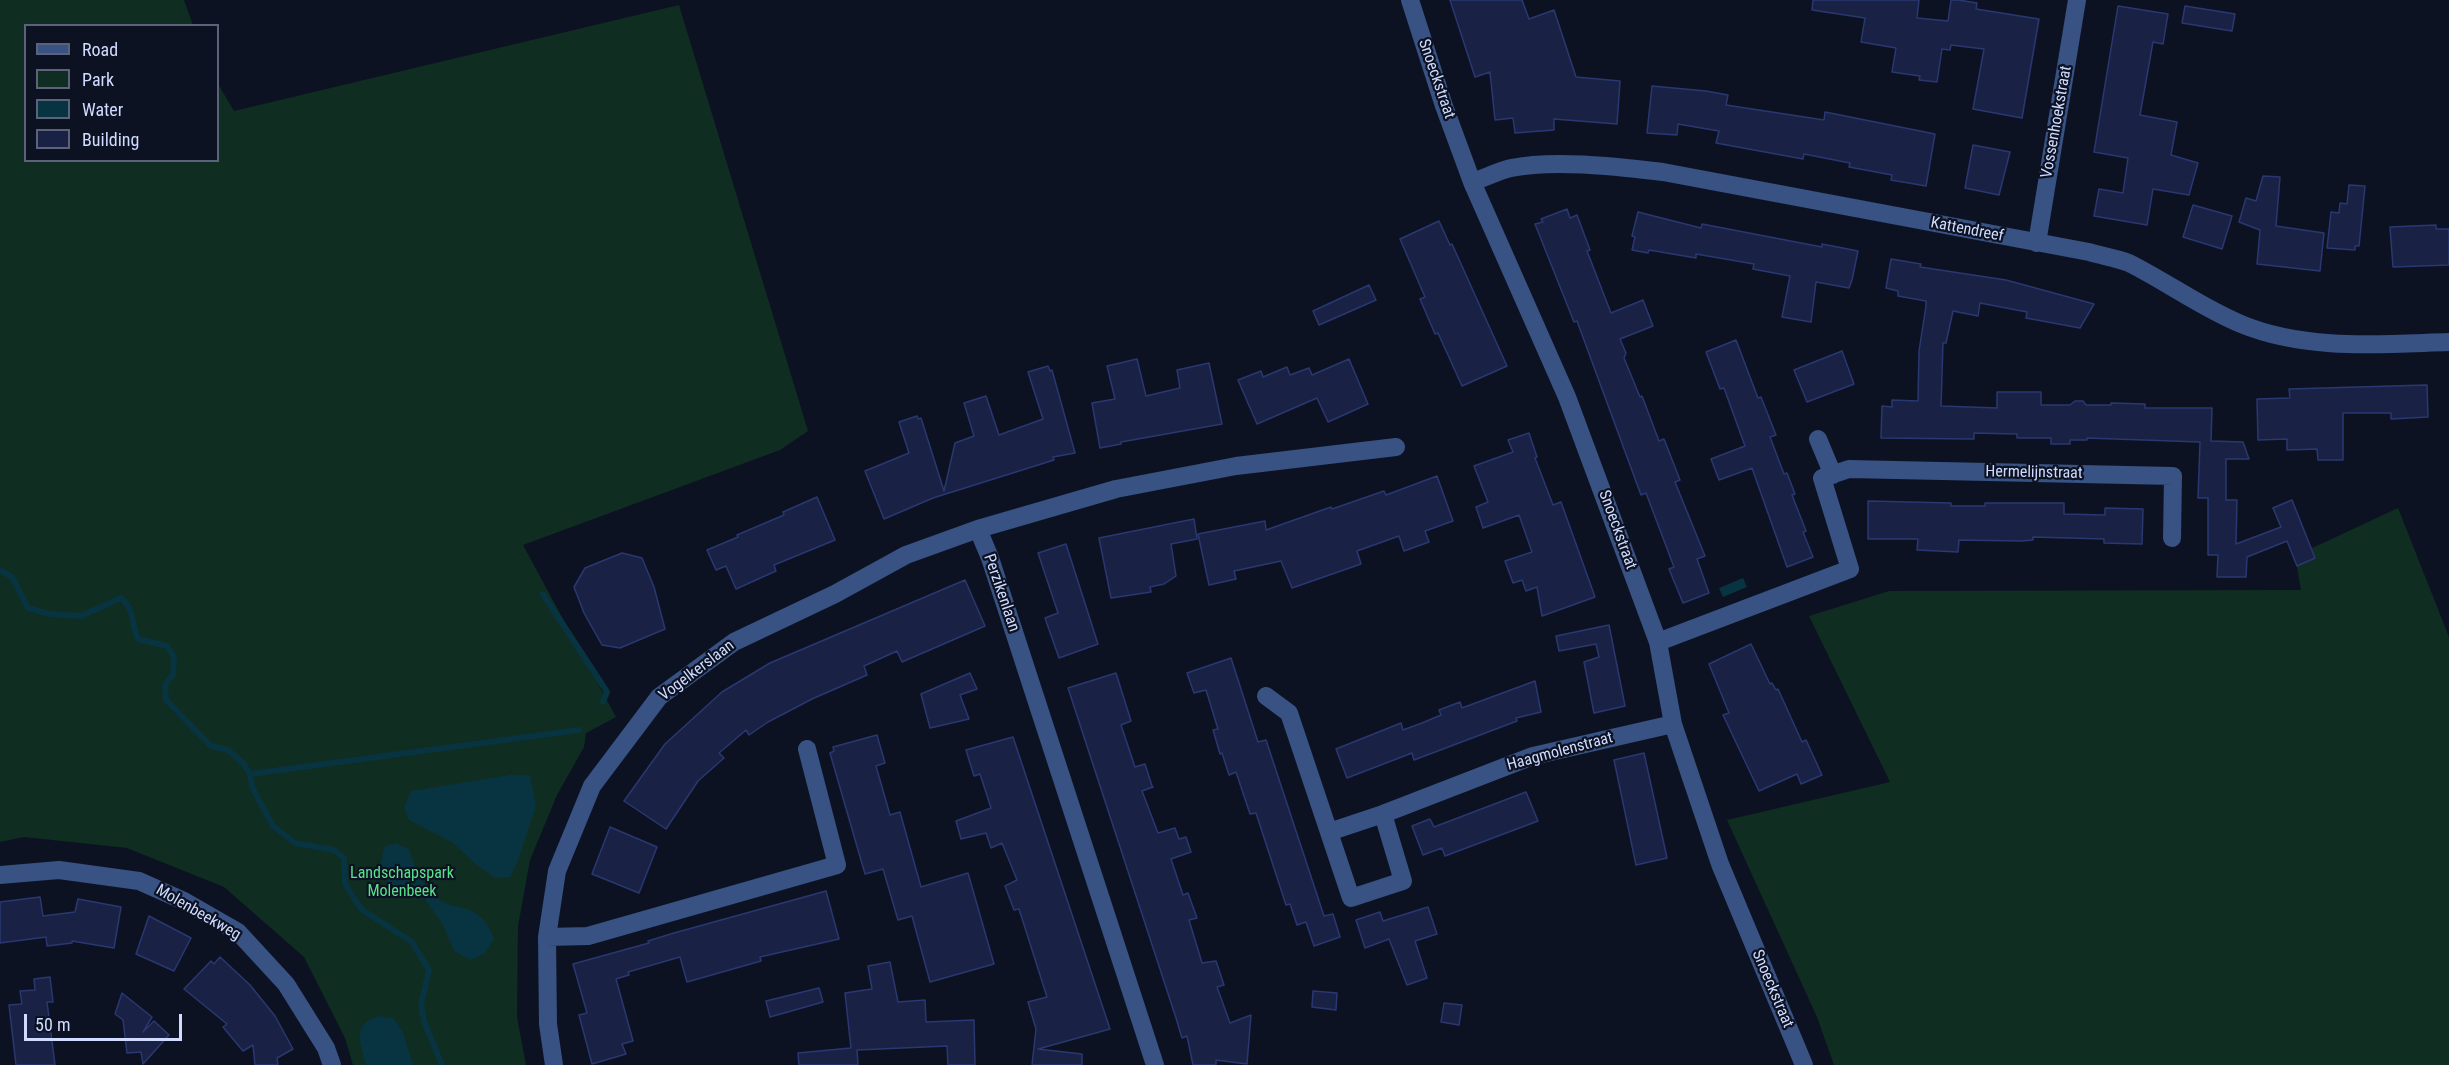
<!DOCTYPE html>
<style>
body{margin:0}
#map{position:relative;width:2449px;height:1065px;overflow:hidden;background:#0d1223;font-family:"Roboto Condensed",sans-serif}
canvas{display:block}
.legend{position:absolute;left:24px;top:24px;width:195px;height:138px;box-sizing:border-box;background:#0d1223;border:2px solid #5b637b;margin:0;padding:8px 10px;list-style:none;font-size:18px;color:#cfdcff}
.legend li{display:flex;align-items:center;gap:12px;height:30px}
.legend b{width:30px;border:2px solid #5b637b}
.scale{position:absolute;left:24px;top:1014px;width:158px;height:27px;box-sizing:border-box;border:3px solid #cfdcff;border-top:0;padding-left:8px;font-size:18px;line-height:21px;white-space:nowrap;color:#cfdcff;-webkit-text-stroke:4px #0d1223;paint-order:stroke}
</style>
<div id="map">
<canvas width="2449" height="1065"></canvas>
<ul class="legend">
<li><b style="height:8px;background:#375283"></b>Road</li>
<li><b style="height:16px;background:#102d21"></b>Park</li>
<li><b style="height:16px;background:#083341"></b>Water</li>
<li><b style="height:16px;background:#192145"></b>Building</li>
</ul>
<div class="scale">50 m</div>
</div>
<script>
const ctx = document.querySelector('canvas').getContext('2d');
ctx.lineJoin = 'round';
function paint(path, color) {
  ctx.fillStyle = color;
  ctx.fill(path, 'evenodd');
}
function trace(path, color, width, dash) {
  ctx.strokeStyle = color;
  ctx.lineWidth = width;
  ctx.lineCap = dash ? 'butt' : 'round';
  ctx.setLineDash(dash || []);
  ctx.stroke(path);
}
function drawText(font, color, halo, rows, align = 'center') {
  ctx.font = font + ' "Roboto Condensed",sans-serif';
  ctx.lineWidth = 4.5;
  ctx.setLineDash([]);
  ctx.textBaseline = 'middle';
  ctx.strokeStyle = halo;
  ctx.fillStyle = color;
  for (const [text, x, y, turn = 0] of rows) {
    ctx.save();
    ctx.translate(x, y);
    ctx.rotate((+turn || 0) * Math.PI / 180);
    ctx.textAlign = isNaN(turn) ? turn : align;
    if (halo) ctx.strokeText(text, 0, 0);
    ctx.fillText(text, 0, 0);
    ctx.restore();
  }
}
paint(new Path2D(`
 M0 0H184L193 25 26 26V160H218V84L234 111 679 5 808 431 780 450 523 545 616 717 586 733 584 747 557 795 530 860 518 926 517 1017 526 1065H353L345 1038 304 957 224 887 127 848 24 837 0 842Z
 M2398 508 2449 637V1065H1834L1817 1017 1727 820 1890 782 1809 616 1889 591 2301 590 2295 556Z`), '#102d21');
paint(new Path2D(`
 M1743 578 1747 587 1723 597 1719 588Z
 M510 775H530L536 806 517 863 510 877 495 878 477 865 453 843 409 820 404 807 411 791Z
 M395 843 409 849C416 871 424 892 445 903 450 906 458 906 463 908 481 913 488 922 494 939L485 953 471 960 454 951 443 925 422 895 389 885 380 869 384 847Z
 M380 1016 393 1018 403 1032 413 1065H366C360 1043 351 1023 380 1016Z`), '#083341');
trace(new Path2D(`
 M0 570 12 577 28 608 49 614 81 616 121 598C136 612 130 621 138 639L167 646 174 657 173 675 165 685 166 700 211 746 228 750 244 764 250 774 252 787 273 826 295 843 334 850 344 858 345 884 361 909 412 942 429 970 421 1005 424 1021 442 1065
 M543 594 607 692 603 702
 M250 774 579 730`), '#083341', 6);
const building = new Path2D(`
 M1450 0H1522L1529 19 1554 10 1576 77 1620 81 1617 124 1554 119V130L1515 133 1513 118 1495 120 1490 72 1475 77Z
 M1813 0H1919L1917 18 1948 21 1951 0H1958L1977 3 1976 9 2039 19 2022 118 1973 109 1984 49 1951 45 1950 50 1942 49 1937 82 1919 80 1920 76 1892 72 1896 48 1861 42 1865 18 1812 10Z
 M2118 6 2168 14 2163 44 2153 42 2140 115 2177 122 2171 155 2198 163 2189 195 2153 189 2147 225 2094 216 2099 189 2123 193 2128 158 2094 152Z
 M2185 6 2235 14 2232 31 2182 23Z
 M1652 86 1706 91 1728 95 1726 105 1824 120 1825 112 1935 134 1926 186 1891 180 1892 175 1849 167 1850 163 1804 154 1803 159 1716 143 1719 131 1678 124 1677 135 1647 133Z
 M1973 145 2010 152 1999 195 1965 188Z
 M2263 176 2280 177 2276 226 2324 233 2320 271 2257 264 2260 230 2239 222 2246 198 2256 201Z
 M2349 185 2365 186 2359 246H2355V250L2327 248 2331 212 2339 213 2340 203 2347 204Z
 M2193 205 2232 216 2222 249 2183 237Z
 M1567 209 1570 218 1577 215 1590 250 1587 251 1611 313 1643 300 1653 326 1620 339 1626 353 1624 358 1640 397 1642 396 1659 441 1664 439 1680 480 1675 482 1705 556 1697 559 1709 593 1683 603 1669 569 1674 567 1646 493 1641 495 1577 321 1574 322 1535 224 1543 222 1541 219Z
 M1638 212 1701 228 1702 224 1822 247V244L1858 251 1852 280 1849 288 1816 282 1811 322 1782 317 1790 276 1753 269 1754 264 1696 254V258L1649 250 1648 253 1632 250 1635 237 1632 236Z
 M1439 221 1450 245 1452 244 1507 366 1462 386 1438 333 1435 334 1420 299 1425 297 1400 239Z
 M2436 225V229H2449V265L2393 267 2390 227Z
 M1891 259 1921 264 1920 267 2006 280 2094 304 2080 328 2026 318 2027 312 1980 303 1978 316 1953 311 1946 343H1943L1941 406 1997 408V392H2041V405H2070L2075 401H2083L2086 405H2111V403L2145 404V408H2212L2211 441 2243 442 2249 459H2226V500H2237L2236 544 2281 527 2273 508 2292 500 2315 558 2297 566 2287 541 2247 557 2246 577H2217L2218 555H2208V498H2198L2200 442 2087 438V440H2070V444H2051V438H2017V434L1974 433V439L1881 438 1882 406 1892 407V400L1918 401 1919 351 1926 306V301L1898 296V291L1886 288Z
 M1369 285 1376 300 1319 325 1313 311Z
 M1736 340 1758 398 1761 397 1776 435 1770 437 1784 474 1787 473 1795 494 1792 495 1806 531 1803 532 1813 557 1787 567 1752 468 1719 480 1711 459 1745 446 1724 388 1720 389 1706 352Z
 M1842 351 1854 384 1807 402 1794 370Z
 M1137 359 1146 396 1180 388 1177 370 1209 363 1222 424 1121 442V444L1100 448 1092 403 1115 399 1107 366Z
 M1349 359 1368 404 1328 422 1317 398 1257 424 1238 380 1261 371 1263 377 1287 367 1290 375 1309 368 1312 375Z
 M1048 366 1050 371 1052 370 1075 453 1053 457 1054 460 933 498 884 519 865 471 909 453 899 422 917 416 918 419 921 418 944 491 955 443 974 436 964 403 986 396 999 435 1043 419 1028 372Z
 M2427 385 2428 417 2391 419V413H2343V460H2318L2317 449 2287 450V439L2258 440 2257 399 2290 398 2289 389Z
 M1529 433 1537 457 1535 458 1553 505 1561 502 1595 597 1542 616 1537 587 1526 591 1522 580 1513 583 1505 561 1532 552 1519 515 1483 528 1476 507 1488 502 1474 466 1513 452 1508 440Z
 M1437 476 1453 521 1425 531 1429 542 1404 551 1399 536 1357 551 1361 564 1292 588 1281 561 1234 571 1236 579 1209 585 1198 534 1265 521 1266 530 1331 507 1332 509 1384 491 1386 495Z
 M817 497 835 540 774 565 776 571 736 589 726 566 716 570 707 550 738 537 737 535 784 515 783 512Z
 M1868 501 1951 503V506H1985V503H2064V514L2105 515V508L2143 509 2142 544 2104 543V539L2033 537V540L2022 541 1959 540 1958 552 1917 550 1918 539H1868Z
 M1194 519 1197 539 1171 544 1176 576 1164 584 1150 587 1151 592 1111 598 1099 538Z
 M1066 544 1098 644 1059 658 1045 618 1058 613 1038 553Z
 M622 553 642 558 654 587 665 629 620 648 602 645 584 613 574 587 585 568Z
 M965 580 985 626 902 662 897 651 864 666 867 675 812 699 768 722 749 735 746 730 719 753 724 758 698 781 666 829 624 801 665 744 722 692 770 663Z
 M1609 625 1625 706 1594 713 1584 662 1599 657 1596 644 1559 651 1556 636Z
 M1751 644 1770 684 1772 683 1776 690 1778 689 1802 742 1806 740 1822 775 1801 784 1797 774 1759 791 1723 715 1729 713 1709 664Z
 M1231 658 1258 742 1266 740 1324 916 1333 914 1340 937 1314 946 1306 922 1297 925 1290 904 1286 905 1256 813 1250 814 1236 772 1229 775 1222 753 1220 754 1213 730 1218 729 1206 690 1194 693 1187 673Z
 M970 673 977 689 960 695 969 719 930 728 921 694Z
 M1116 673 1131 721 1121 725 1135 767 1145 764 1152 786 1153 787 1142 791 1158 833 1175 828 1179 839 1186 837 1191 852 1171 859 1183 895 1188 893 1197 918 1189 920 1202 963 1216 961 1224 985 1217 987 1230 1023 1251 1015 1247 1064 1216 1060V1065H1193L1187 1036 1182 1038 1176 1018 1068 688Z
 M1535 681 1541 712 1516 718 1517 721 1414 760 1412 753 1347 778 1336 749 1401 723 1403 730 1422 723 1441 715 1439 710 1460 702 1462 708Z
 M877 735 885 763 876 766 890 815 900 812 921 887 968 873 994 964 930 982 912 916 898 920 883 869 865 874 830 753 834 751 833 747Z
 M1013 737 1110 1029 1038 1049 1082 1054V1065H1032L1036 1029 1028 1002 1047 997 1019 909 1014 910 1005 886 1017 880 1002 843 991 848 986 833 961 839 956 821 991 808 980 774 974 776 966 750Z
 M1644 753 1667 858 1636 865 1614 760Z
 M1526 792 1538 821 1445 856 1442 848 1423 855 1412 826 1430 819 1434 827Z
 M610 827 657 847 639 893 592 874Z
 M826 891 839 939 760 957 761 961 687 982 680 957 628 972 629 975 616 979 633 1041 622 1044 626 1054 592 1064 579 1015 587 1013 573 964 649 943 648 941 674 933Z
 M40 897 43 916 75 912 78 899 121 907 114 948 72 941V943L47 946 46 937 0 943V902Z
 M1428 907 1437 934 1415 941 1427 978 1407 985 1389 939 1365 948 1356 920 1380 912 1383 921Z
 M149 916 191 938 174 971 136 954Z
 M220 957 250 985 275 1016 293 1049 277 1058 278 1065H255L253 1045 243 1051 223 1027 227 1024 184 989 211 961 214 964Z
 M890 962 898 1002 925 1000 926 1022 974 1020 975 1065H948L947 1046 857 1050 858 1065H799L798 1053 851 1048 845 993 872 989 868 966Z
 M50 977 53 1002H47L55 1065H16L9 1005 22 1004 20 991 35 990 34 979Z
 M819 988 823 1002 770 1017 766 1001Z
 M1313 991 1337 993 1336 1010 1312 1007Z
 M122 993 152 1017 143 1032 154 1021 169 1035 143 1064 141 1052 127 1053 123 1020 115 1014Z
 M1444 1003 1462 1005 1459 1025 1441 1022Z`);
paint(building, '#192145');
trace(building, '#2a3871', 1.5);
trace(new Path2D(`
 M1410 0 1444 106 1472 182 1567 397 1622 545 1658 642 1673 724 1720 864 1804 1065
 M1472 182C1485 178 1498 171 1511 168 1555 159 1619 167 1663 172L2089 252C2102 256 2117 258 2129 263 2167 282 2202 308 2241 324 2306 351 2381 344 2449 342
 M2037 243 2077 0
 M1818 439 1833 475
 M1658 642 1850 569 1822 478 1849 469 2173 476 2172 538
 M1266 696 1289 713 1351 898 1403 881 1383 814 1533 756 1673 724
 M1329 832 1383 814
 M0 875 59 870 139 881 184 901 238 932 286 984 326 1048 332 1065
 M547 937 588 936 837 865 807 749
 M554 1065 548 1024 547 937 557 871 592 786 659 697 734 642 835 594 906 555 978 529
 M1155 1065 990 558 978 529 1116 489 1236 466 1396 447`), '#375283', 18);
drawText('16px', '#cfdcff', '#0d1223', [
 ["Snoeckstraat",1436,79,71],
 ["Vossenhoekstraat",2057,122,-80],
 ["Kattendreef",1967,230,11],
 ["Hermelijnstraat",2034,473,1],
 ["Snoeckstraat",1617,530,70],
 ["Perzikenlaan",1001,593,71],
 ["Vogelkerslaan",697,671,-37],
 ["Haagmolenstraat",1560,752,-15],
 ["Molenbeekweg",198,913,30],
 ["Snoeckstraat",1772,989,67]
]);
drawText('16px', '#58e28a', '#0d1223', [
 ["Landschapspark",402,874],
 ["Molenbeek",402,892]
]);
</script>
